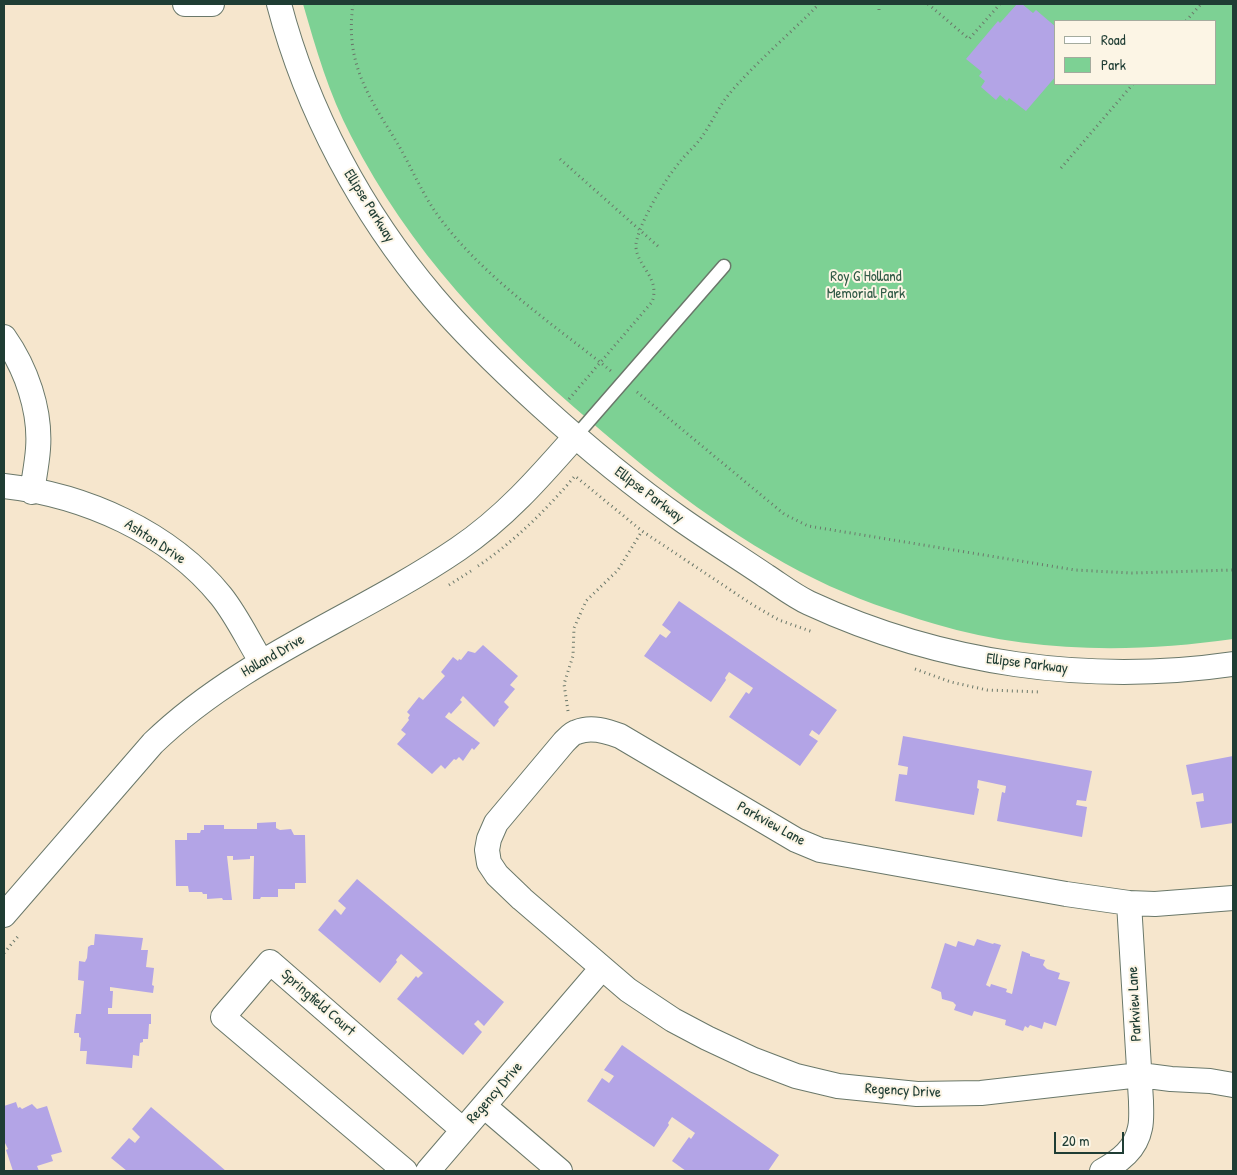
<!DOCTYPE html>
<style>
body{margin:0}
#map{position:relative;width:1237px;height:1175px;overflow:hidden;background:#f6e6cd;font-family:"Patrick Hand",sans-serif}
canvas{display:block}
.frame{position:absolute;inset:0;border:5px solid #1f3d34;pointer-events:none}
.legend{position:absolute;left:1054px;top:20px;width:162px;height:65px;box-sizing:border-box;background:#fcf5e5;border:1px solid #a4ab9e;margin:0;padding:6px 9px;list-style:none;font-size:15px;color:#1f3d34}
.legend li{display:flex;align-items:center;gap:10px;height:25px}
.legend b{width:25px;border:1px solid #a4ab9e}
.scale{position:absolute;left:1054px;top:1132px;width:70px;height:22px;box-sizing:border-box;border:2px solid #1f3d34;border-top:0;padding-left:6px;font-size:15px;line-height:18px;white-space:nowrap;color:#1f3d34;-webkit-text-stroke:4px #fcf5e5;paint-order:stroke}
</style>
<div id="map">
<canvas width="1237" height="1175"></canvas>
<div class="frame"></div>
<ul class="legend">
<li><b style="height:6px;background:#fff"></b>Road</li>
<li><b style="height:14px;background:#7dd194"></b>Park</li>
</ul>
<div class="scale">20 m</div>
</div>
<script>
const ctx = document.querySelector('canvas').getContext('2d');
ctx.lineJoin = 'round';
function paint(path, color) {
  ctx.fillStyle = color;
  ctx.fill(path, 'evenodd');
}
function trace(path, color, width, dash) {
  ctx.strokeStyle = color;
  ctx.lineWidth = width;
  ctx.lineCap = dash ? 'butt' : 'round';
  ctx.setLineDash(dash || []);
  ctx.stroke(path);
}
function drawText(font, color, halo, rows, align = 'center') {
  ctx.font = font + ' "Patrick Hand",sans-serif';
  ctx.lineWidth = 4;
  ctx.setLineDash([]);
  ctx.textBaseline = 'middle';
  ctx.strokeStyle = halo;
  ctx.fillStyle = color;
  for (const [text, x, y, turn = 0] of rows) {
    ctx.save();
    ctx.translate(x, y);
    ctx.rotate((+turn || 0) * Math.PI / 180);
    ctx.textAlign = isNaN(turn) ? turn : align;
    if (halo) ctx.strokeText(text, 0, 0);
    ctx.fillText(text, 0, 0);
    ctx.restore();
  }
}
paint(new Path2D(`
 M303 4H1233V639C1134 653 1032 653 935 624 895 612 853 598 815 579 732 538 659 481 590 421 494 339 409 250 351 136 329 94 316 49 303 4ZM1056 21H1216V84H1056Z`), '#7dd194');
paint(new Path2D(`
 M1017 4H1022L1033 13 1036 10 1056 27V76L1026 111 1009 98 1007 101 1000 95 996 100 981 87 985 81 979 76 982 72 966 59 998 21 1000 23Z
 M679 601 837 710 819 735 812 730 809 735 818 741 800 766 729 717 746 692 749 694 753 688 729 672 725 678 726 680 711 702 644 656 660 634 666 638 671 632 662 625Z
 M483 645 518 676 510 685 515 689 504 702 509 707 498 720 499 721 494 727 463 696 460 700 462 702 451 714 449 712 445 717 480 743 474 750 472 748 463 761 459 757 456 760 454 759 445 769 441 765 432 774 397 744 406 734 401 730 409 720 408 718 410 715 407 712 419 697 423 700 445 676 441 672 453 657 458 661 459 659 461 660 468 651 475 653Z
 M903 736 1092 771 1086 801 1077 800 1076 805 1087 807 1082 837 997 821 1002 792 1005 793 1006 786 978 780 977 788 979 789 974 815 895 801 899 774 907 775 908 767 898 765Z
 M1233 756V823L1201 828 1196 802 1204 801 1203 793 1192 795 1186 765Z
 M276 822V828L280 830 291 829 294 835H305L306 883H295V889H278V897H261L260 899H253L254 856H250V859L233 860V856H227L232 900H223L222 898 207 899V894H203L202 892H189L188 886H176L175 840H187V833H200L201 830H204V825H224V829H257V823Z
 M357 879 504 1002 484 1026 478 1020 474 1024 482 1032 463 1055 397 999 416 976 418 978 423 973 401 954 396 960 397 962 380 983 318 930 335 909 341 915 346 908 338 901Z
 M95 934 143 938 141 950H148L146 967 154 968 152 985 154 986 153 993 110 987V991H113L112 1008H108V1014H151V1024H149L148 1039H143V1042L140 1043 139 1056 133 1055 132 1068 86 1064 87 1051H80L81 1038 79 1037V1033H74L76 1014H81L84 981 78 980 79 961 85 962 87 958 88 947 91 945H94Z
 M977 939 993 944 994 943 1001 945 986 985 990 987 991 984 1007 989 1006 992 1012 994 1022 951 1030 954V956L1045 960 1043 965 1047 969 1060 973 1058 979 1070 982 1056 1026 1044 1022 1042 1029 1030 1025 1028 1028 1025 1026 1023 1031 1005 1025 1006 1020 974 1011 972 1016 954 1010 956 1005 953 1002 942 999 941 992 931 988 945 943 956 947 958 941 974 946Z
 M622 1045 779 1155 768 1171H686L672 1161 689 1137 691 1139 695 1133 672 1117 668 1123 669 1125 654 1147 587 1101 602 1078 609 1083 614 1076 604 1070Z
 M16 1102 18 1108 20 1107 22 1109 32 1104 37 1109 47 1106 62 1152 51 1155 53 1161 37 1166 39 1171H13L6 1150 8 1149 4 1141V1106Z
 M151 1107 226 1171H127L111 1158 129 1138 135 1143 140 1137 132 1129Z`), '#b3a4e6');
const lane = new Path2D(`
 M575 437 724 266`);
const street = new Path2D(`
 M185 4H212
 M279 4C307 111 362 213 433 297 466 336 503 371 540 405 585 446 632 485 682 520 709 539 738 557 766 576 780 585 794 596 809 603 941 664 1089 685 1233 664
 M4 337C26 368 41 410 38 449 37 463 34 478 32 492
 M4 486C85 495 169 532 221 596 237 616 248 640 261 661
 M1233 898 1155 904 1129 903 1066 894 820 850 796 840 620 736C607 731 591 726 577 732 572 733 568 738 564 742L496 823 489 839 487 850 489 863 497 875 522 899 628 990 673 1020 707 1038 754 1060 796 1076 838 1086 917 1094 981 1093 1140 1075 1171 1079 1210 1081 1233 1085
 M4 915 153 743C241 658 358 617 458 549 504 518 539 478 575 437
 M484 1106 560 1171
 M405 1171 223 1017 270 962 463 1130
 M428 1171 602 968
 M1102 1171C1120 1161 1136 1149 1140 1128 1142 1120 1141 1109 1141 1101L1129 903`);
trace(lane, '#6a786a', 15);
trace(street, '#6a786a', 26);
trace(new Path2D(`
 M353 4C345 62 367 94 396 141 411 166 422 194 439 217 485 279 552 323 611 371
 M928 4 969 39 1000 4
 M879 10V4
 M1186 21 1201 4
 M560 159 660 248
 M1061 168 1133 84
 M637 392 784 514 808 526 1075 570 1132 573 1233 570
 M569 399 652 302C662 275 630 263 637 239 643 217 664 181 679 163 684 156 691 150 697 143 710 128 717 108 730 93 757 61 790 34 819 4
 M478 566C515 541 546 510 575 476L642 531 753 605 779 620 813 632
 M449 585 471 571
 M915 669 951 682 987 690 1041 692
 M568 711 564 684 573 656 574 628 586 601 618 570 642 531
 M4 953 20 934`), '#6a786a', 3, [1, 4]);
trace(lane, '#fff', 12);
trace(street, '#fff', 24);
drawText('15px', '#1f3d34', '#fcf5e5', [
 ["Ellipse Parkway",369,206,58],
 ["Ellipse Parkway",649,495,37],
 ["Ashton Drive",155,542,33],
 ["Holland Drive",273,656,-30],
 ["Ellipse Parkway",1027,664,7],
 ["Parkview Lane",771,824,29],
 ["Springfield Court",318,1003,41],
 ["Parkview Lane",1135,1004,-93],
 ["Regency Drive",903,1091,3],
 ["Regency Drive",495,1093,-49]
]);
drawText('15px', '#325b47', '#fcf5e5', [
 ["Roy G Holland",866,277],
 ["Memorial Park",866,294]
]);
</script>
